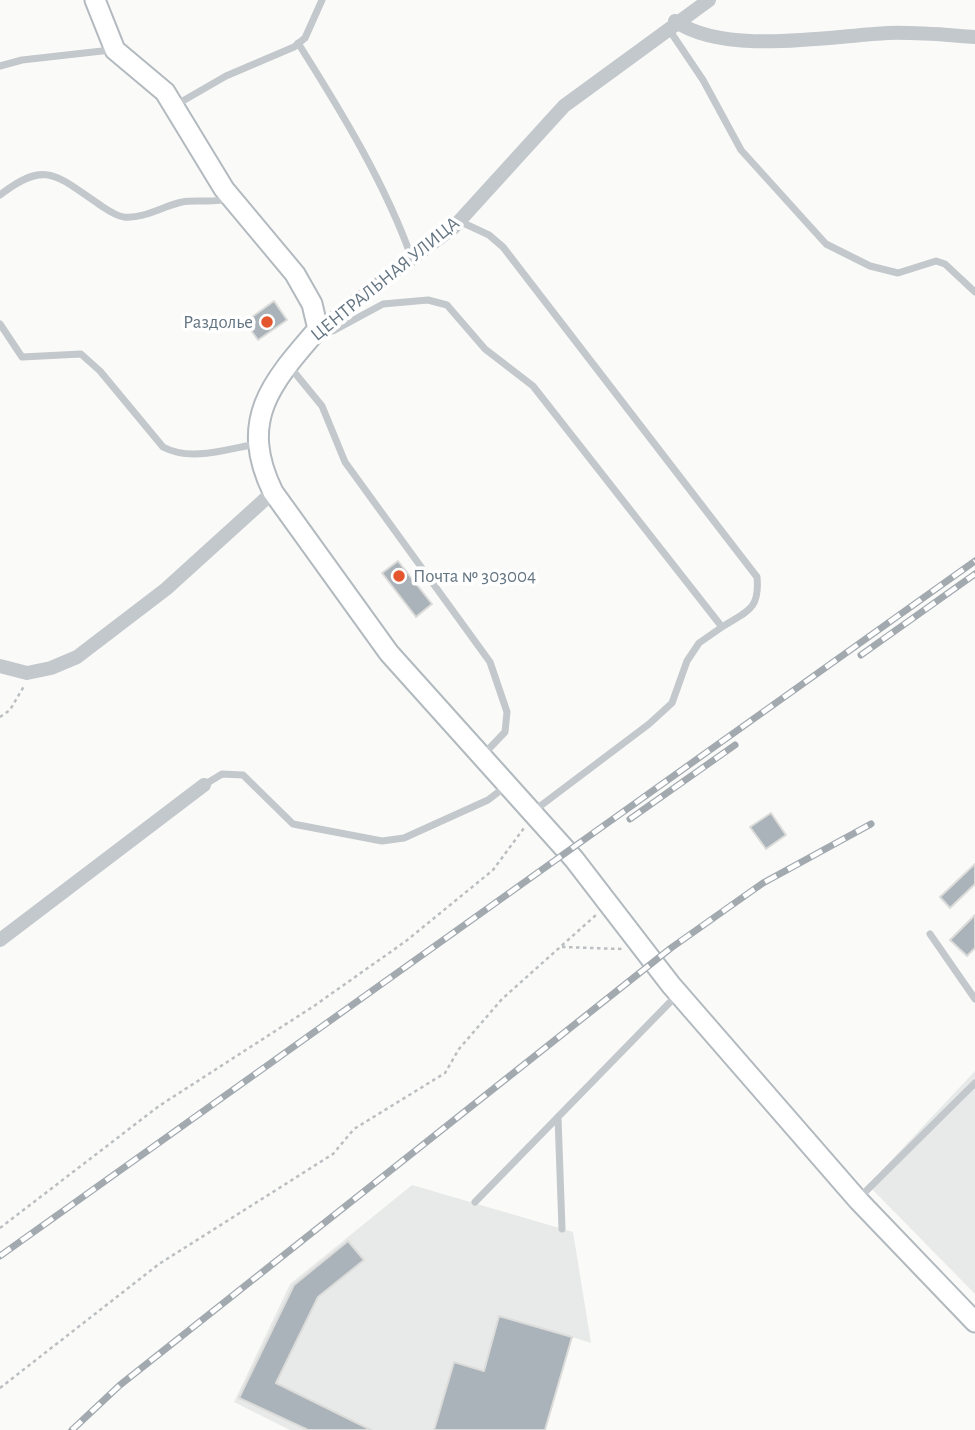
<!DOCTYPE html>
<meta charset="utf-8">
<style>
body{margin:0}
canvas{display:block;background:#fafaf8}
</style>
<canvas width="975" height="1430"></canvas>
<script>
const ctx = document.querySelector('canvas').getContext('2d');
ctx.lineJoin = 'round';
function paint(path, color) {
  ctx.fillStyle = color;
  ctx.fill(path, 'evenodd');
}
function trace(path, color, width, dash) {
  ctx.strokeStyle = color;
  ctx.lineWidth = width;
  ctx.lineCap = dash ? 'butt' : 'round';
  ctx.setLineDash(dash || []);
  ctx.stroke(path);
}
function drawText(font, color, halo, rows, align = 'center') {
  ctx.font = font + ' "Alegreya Sans",sans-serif';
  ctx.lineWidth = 7;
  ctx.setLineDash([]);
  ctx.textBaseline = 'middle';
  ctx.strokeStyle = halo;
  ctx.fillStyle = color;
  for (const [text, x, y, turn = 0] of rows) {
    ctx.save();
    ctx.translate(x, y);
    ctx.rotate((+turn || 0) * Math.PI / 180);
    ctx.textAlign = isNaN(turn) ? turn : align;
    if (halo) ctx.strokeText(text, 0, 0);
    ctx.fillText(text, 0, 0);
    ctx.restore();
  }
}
paint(new Path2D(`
 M975 1071V1294L868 1185Z
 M412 1185 573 1232 591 1343 572 1337 545 1430H290L234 1402 290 1284Z`), '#e8e9e9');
const building = new Path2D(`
 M274 301 287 320 258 340 245 322Z
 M398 561 432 604 416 617 382 573Z
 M771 813 786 835 766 849 750 827Z
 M975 864V884L950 908 940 897Z
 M975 915V948L967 956 950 940Z
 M348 1241 364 1260 318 1297 276 1383 371 1430H308L239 1398 294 1285Z
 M499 1316 572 1337 545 1430H434L454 1362 484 1371Z`);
paint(building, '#aab3b9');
trace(building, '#dcdcda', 2);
const secondary = new Path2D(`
 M95 0 115 50 165 92 224 189 295 274 312 304 318 329C271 383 238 420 273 492L389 653 574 859 671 985 858 1200 975 1322`);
trace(secondary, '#b3babf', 23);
trace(new Path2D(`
 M0 717 10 710 24 686
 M562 947 622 949
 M0 1228 159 1106 314 1006 406 941 493 870 524 828
 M0 1388 159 1264 333 1154 354 1129 445 1073 459 1049 502 999 596 915`), '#bbbfc2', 2.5, [3.5, 3.5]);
trace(new Path2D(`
 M668 28 703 80 741 150 826 244 870 266 898 273 936 261 945 264 975 292
 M298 43C341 111 385 183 412 259
 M0 66 22 60 111 50
 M174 106 226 76 294 47 305 38 322 0
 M0 195C46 159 57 176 100 205 106 209 116 216 124 217 144 219 163 206 182 202 199 199 213 204 230 198
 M0 324 22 357 81 354 100 371 163 447C191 462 227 449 256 444
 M319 329 333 331 383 304 428 300 447 305 485 349 533 386 722 627C747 611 760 610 757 577L503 247 489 235 459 221
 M290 367 322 406 345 462 490 662 507 712 505 732 484 754
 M204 785 222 774 243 775 293 824 382 841 404 838 488 800 505 787
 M535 810 649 724 672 703 687 661 699 643 722 627
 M930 934 975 999
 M558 1117 562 1229
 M858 1199 975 1083
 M475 1202 678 994`), '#c3c8cc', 7);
trace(new Path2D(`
 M675 21C725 56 830 36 888 33 917 32 946 35 975 37
 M318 329 453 228 564 106 709 0
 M0 666 27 673 51 668 77 657 166 589 273 492
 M0 940 204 785`), '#c3c8cc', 14);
trace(secondary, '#fff', 19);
const rail = new Path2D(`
 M861 655 975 574
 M630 819 735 745
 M0 1256 975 561
 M72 1430 120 1385 671 948 763 883 871 824`);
trace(rail, '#a2aab0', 7);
trace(rail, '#fff', 4.5, [13]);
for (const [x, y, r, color] of [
 [267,322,7,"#e4572e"],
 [399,576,7,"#e4572e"]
]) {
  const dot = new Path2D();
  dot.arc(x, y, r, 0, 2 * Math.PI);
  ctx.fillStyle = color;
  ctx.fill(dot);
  trace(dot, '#fff', 2.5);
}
drawText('19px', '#657683', '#fff', [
 ["ЦЕНТРАЛЬНАЯ УЛИЦА",385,279,-39]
]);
drawText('19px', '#657683', '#fff', [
 ["Раздолье",253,322],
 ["Почта № 303004",413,576,"left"]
], 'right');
</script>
